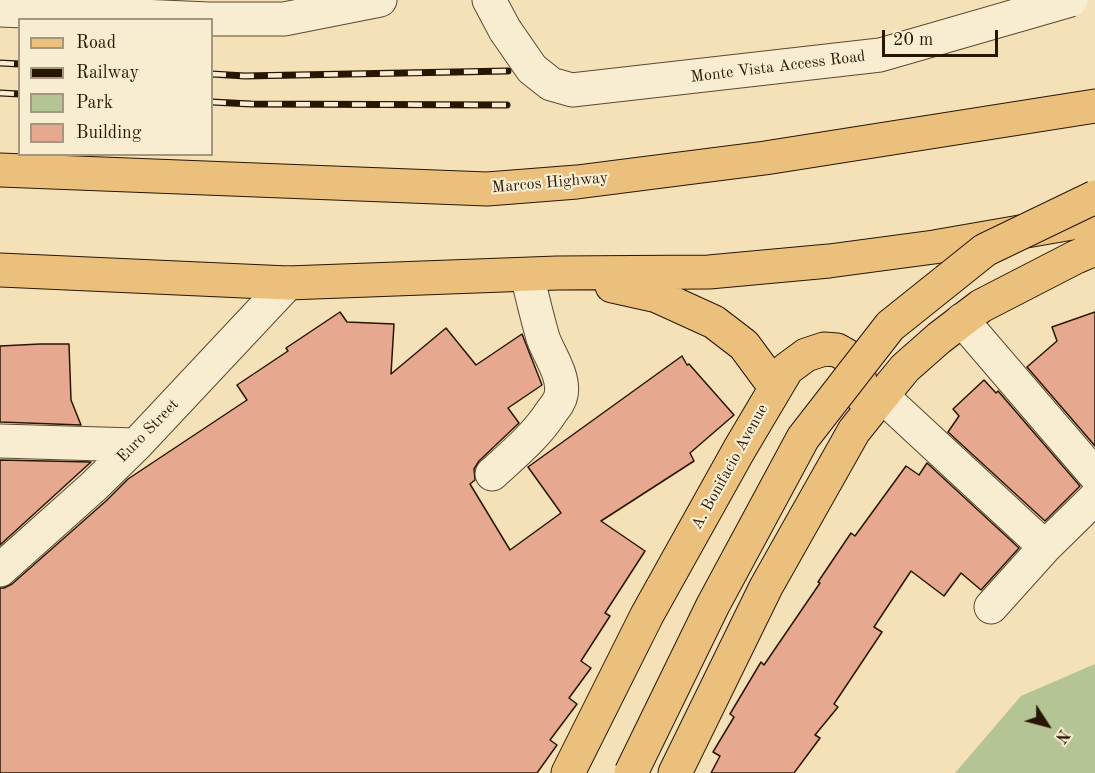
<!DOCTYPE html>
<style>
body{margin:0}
#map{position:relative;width:1095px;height:773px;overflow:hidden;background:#f4e1b8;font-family:"Old Standard TT",serif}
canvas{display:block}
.legend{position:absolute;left:18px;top:18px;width:195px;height:138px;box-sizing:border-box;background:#f8ecd1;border:2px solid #a5967f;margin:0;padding:8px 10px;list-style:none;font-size:18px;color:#281603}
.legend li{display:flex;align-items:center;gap:12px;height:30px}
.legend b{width:30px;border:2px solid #a5967f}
.north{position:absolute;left:1017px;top:695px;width:60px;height:60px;-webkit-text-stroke:4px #f8ecd1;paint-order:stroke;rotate:126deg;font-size:16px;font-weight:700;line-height:24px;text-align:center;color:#281603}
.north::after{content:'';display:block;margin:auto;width:21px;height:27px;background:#281603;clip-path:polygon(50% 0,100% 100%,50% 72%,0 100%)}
.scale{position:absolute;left:882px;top:30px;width:116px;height:27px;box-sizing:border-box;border:3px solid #281603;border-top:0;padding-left:8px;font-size:18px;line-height:21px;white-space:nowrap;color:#281603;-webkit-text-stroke:4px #f8ecd1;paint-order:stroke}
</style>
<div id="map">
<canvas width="1095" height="773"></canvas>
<ul class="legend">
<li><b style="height:8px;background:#eac07c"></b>Road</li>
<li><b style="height:8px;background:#281603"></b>Railway</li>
<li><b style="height:16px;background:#b4c494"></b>Park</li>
<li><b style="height:16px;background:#e6a98f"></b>Building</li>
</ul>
<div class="north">N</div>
<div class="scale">20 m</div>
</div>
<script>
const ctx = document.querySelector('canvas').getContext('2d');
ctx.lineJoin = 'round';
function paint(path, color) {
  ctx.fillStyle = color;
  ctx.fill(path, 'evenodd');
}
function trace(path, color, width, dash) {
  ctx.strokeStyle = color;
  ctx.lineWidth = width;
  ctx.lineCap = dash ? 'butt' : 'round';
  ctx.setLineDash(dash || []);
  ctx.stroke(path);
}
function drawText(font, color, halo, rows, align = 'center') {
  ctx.font = font + ' "Old Standard TT",serif';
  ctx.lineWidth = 4.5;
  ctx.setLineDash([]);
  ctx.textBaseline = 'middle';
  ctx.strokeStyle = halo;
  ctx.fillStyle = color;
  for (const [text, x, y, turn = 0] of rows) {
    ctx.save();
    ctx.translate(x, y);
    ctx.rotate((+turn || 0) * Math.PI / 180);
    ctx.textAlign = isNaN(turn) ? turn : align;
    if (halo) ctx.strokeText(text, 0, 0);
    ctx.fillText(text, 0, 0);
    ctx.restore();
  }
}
paint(new Path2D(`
 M1095 664V773H955L1021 696Z`), '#b4c494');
const building = new Path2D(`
 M340 312 347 322 394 324 391 374 446 328 476 365 522 334 542 385 508 408 519 423 479 461 474 469 475 480 470 484 510 550 561 513 528 467 682 356 687 365 689 364 734 415 690 453 694 461 601 521 645 551 605 613 610 616 581 661 591 668 569 698 577 704 550 740 557 745 537 773H0V588H4L12 584 106 501 128 479 247 400 237 385 288 351 286 348Z
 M1095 312V446L1027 367 1057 341 1052 327Z
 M40 344H69L71 400 81 425 0 422V346Z
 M984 380 996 393 998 391 1080 486 1045 521 948 432 959 416 953 409Z
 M0 460 91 462 0 545Z
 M927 463 1019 548 981 590 961 573 944 596 911 571 874 627 882 632 834 704 838 707 815 735 820 738 794 773H711L720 756 713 752 734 717 730 714 761 662 764 665 820 583 818 582 851 533 855 536 906 466 919 475Z`);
paint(building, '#e6a98f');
trace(building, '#281603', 1.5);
const minor = new Path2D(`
 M489 0 505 30
 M0 10 209 19H284L380 0
 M962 320 1095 475
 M882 396 1045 547
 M0 441 136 445
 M492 474C514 454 536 436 552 411 556 406 560 401 561 395 565 376 549 355 543 338 537 317 532 296 527 275
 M0 570 93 487 136 445 288 283
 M991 607 1045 547 1095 498`);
const major = new Path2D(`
 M0 170 487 189 577 182 765 158 1095 106
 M0 270 288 283 557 273 709 272 829 261 934 247 1095 219
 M612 286 657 296 714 322 744 345 775 387
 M568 773 647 615 739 450 787 369 806 355 824 349 837 350 851 358 858 369 861 389 860 395
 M675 773 766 587 854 431 882 396 905 368 939 338 981 306 1076 257 1095 249`);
trace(minor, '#5b4930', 35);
trace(major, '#281603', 35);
trace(minor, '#f8ecd1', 33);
trace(major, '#eac07c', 33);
const rail = new Path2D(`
 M0 63 20 64
 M212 74 245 76 508 71
 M0 93 20 94
 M212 102 251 104 507 105`);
trace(rail, '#281603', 7);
trace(rail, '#f8ecd1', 4.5, [14]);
const minorBridge = new Path2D(`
 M505 30 532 69 551 84 572 90 880 55 1071 0`);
const majorBridge = new Path2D(`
 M631 773 713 605 803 438 890 326 985 250 1095 197`);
trace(minorBridge, '#5b4930', 35, []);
trace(majorBridge, '#281603', 35, []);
trace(minorBridge, '#f8ecd1', 33);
trace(majorBridge, '#eac07c', 33);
drawText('16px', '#281603', '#f8ecd1', [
 ["Monte Vista Access Road",778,67,-7],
 ["Marcos Highway",550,183,-5],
 ["Euro Street",148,431,-46],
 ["A. Bonifacio Avenue",730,467,-61]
]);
</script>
